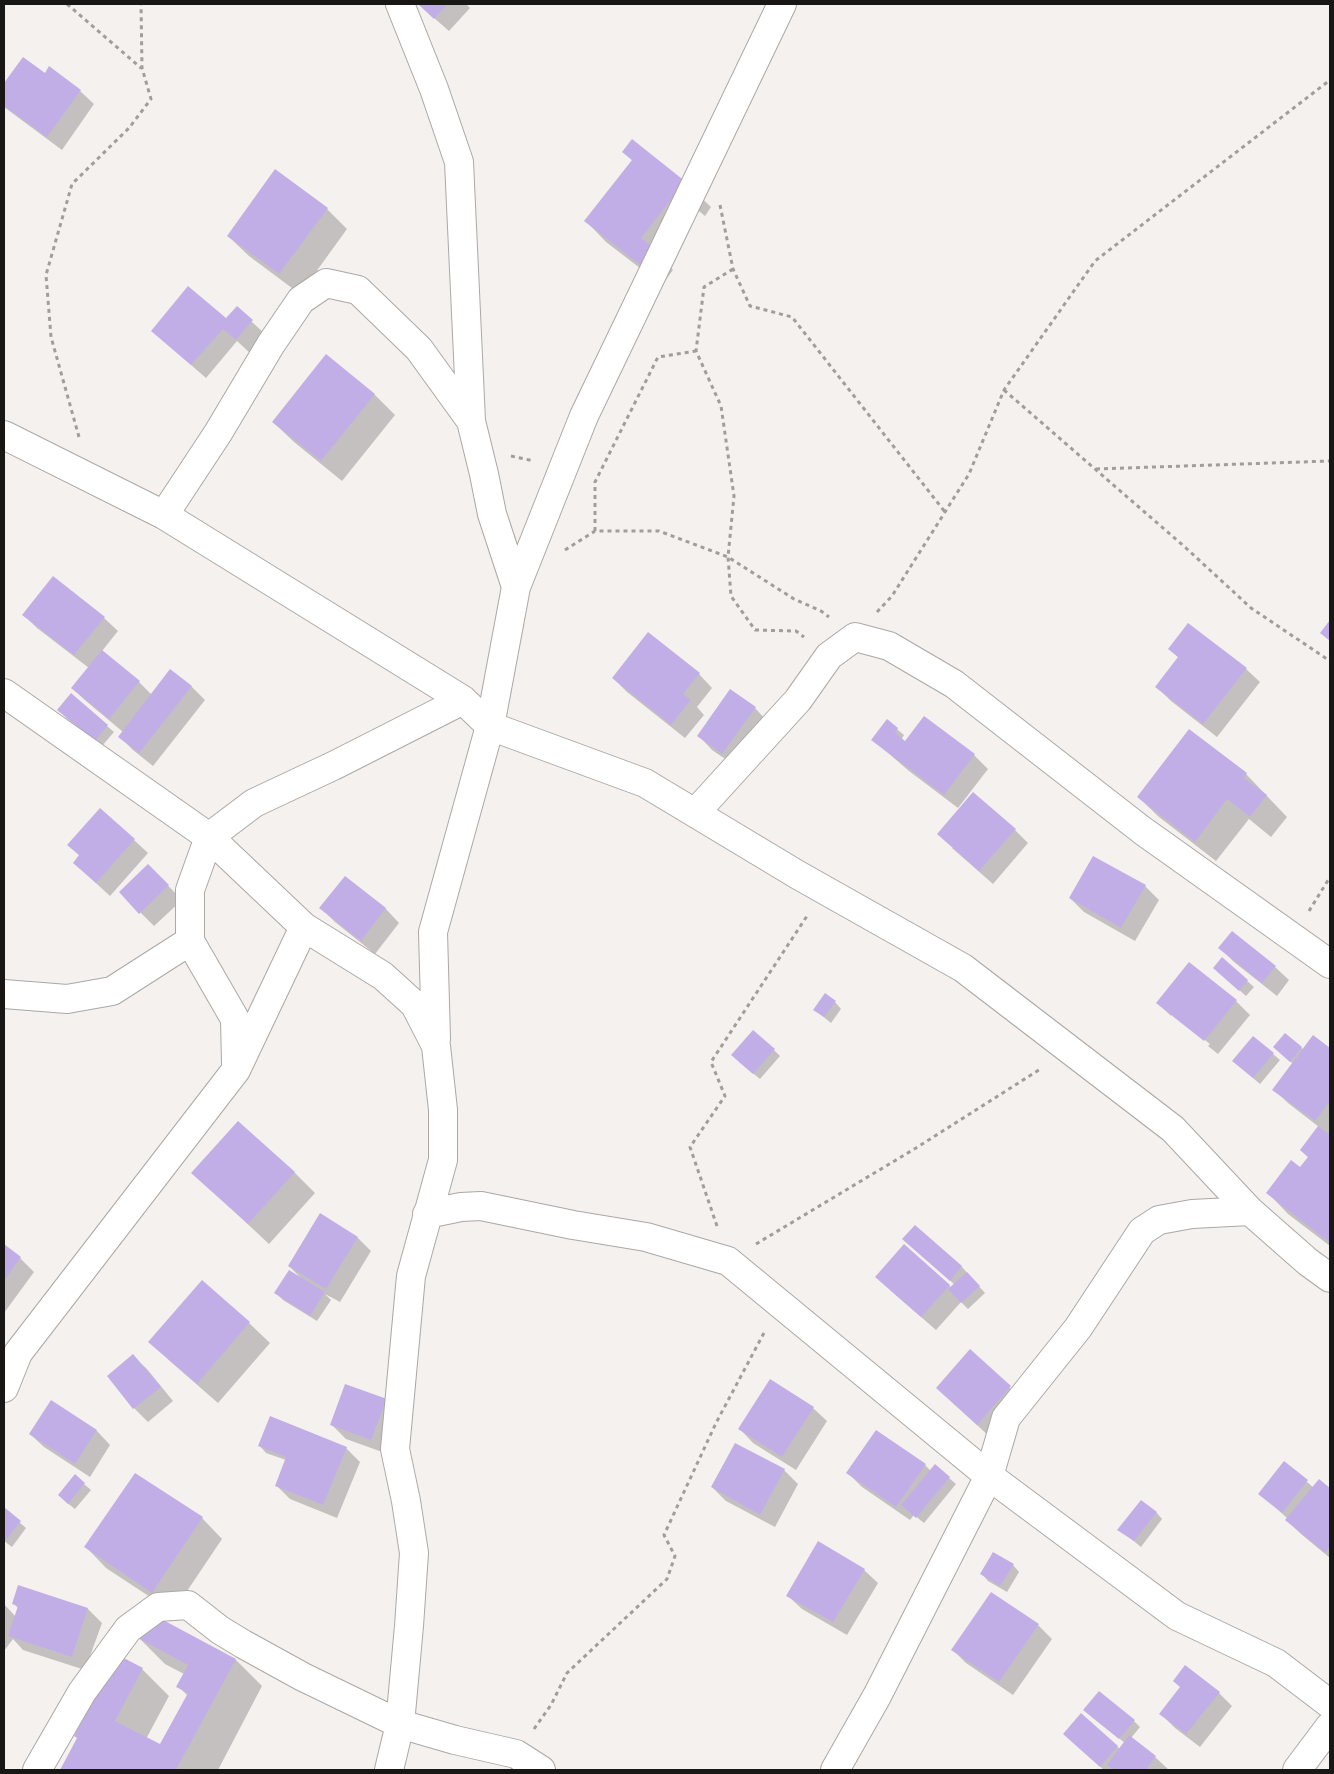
<!DOCTYPE html>
<style>
body{margin:0}
#map{position:relative;width:1334px;height:1774px;overflow:hidden;background:#f4f1ef;font-family:"Source Sans 3",sans-serif}
canvas{display:block}
.frame{position:absolute;inset:0;border:5px solid #181716;pointer-events:none}
</style>
<div id="map">
<canvas width="1334" height="1774"></canvas>
<div class="frame"></div>
</div>
<script>
const ctx = document.querySelector('canvas').getContext('2d');
ctx.lineJoin = 'round';
function paint(path, color) {
  ctx.fillStyle = color;
  ctx.fill(path, 'evenodd');
}
function trace(path, color, width, dash) {
  ctx.strokeStyle = color;
  ctx.lineWidth = width;
  ctx.lineCap = dash ? 'butt' : 'round';
  ctx.setLineDash(dash || []);
  ctx.stroke(path);
}
paint(new Path2D(`
 M418 4H466L470 8 449 31Z
 M45 75 80 91 94 104 62 150 4 107V84Z
 M623 152 690 187 711 207 705 216 699 211 662 258 673 270 662 285 606 242 586 221 633 161Z
 M327 209 347 229 300 294 249 256 228 236Z
 M237 308 266 335 250 353 237 341 206 378 152 331 226 320Z
 M374 394 395 415 342 481 294 442 273 422Z
 M24 615 104 618 118 631 102 651 139 682 152 695 191 686 205 700 153 766 133 750 119 736 123 732 86 701 72 688 89 668 37 628Z
 M1170 649 1246 669 1260 682 1217 737 1171 701 1157 687 1179 658Z
 M699 674 712 688 697 707 704 715 685 738 627 692 613 678Z
 M755 708 768 722 737 767 712 750 699 736Z
 M65 717 107 726 114 732 102 746Z
 M887 721 904 735 901 740 905 743 974 755 988 769 958 808 909 771 873 740Z
 M1189 730 1246 774 1287 817 1271 837 1249 819 1216 861 1159 817 1138 797Z
 M1015 830 1028 843 993 884 952 848Z
 M134 840 148 853 110 896 74 863 80 856 69 845Z
 M148 865 182 900 154 926 120 892Z
 M345 877 386 909 399 923 375 954 335 922 321 908Z
 M1145 886 1159 900 1135 941 1084 912 1070 898Z
 M1220 948 1275 967 1289 980 1277 996 1234 962Z
 M1222 959 1254 987 1246 996 1221 974Z
 M1236 1001 1250 1015 1218 1054 1208 1046 1210 1044 1171 1013V1016L1158 1003Z
 M835 1002 841 1009 831 1023 815 1010Z
 M1286 1035 1304 1050 1314 1037 1330 1049V1132L1328 1135 1330 1137V1246L1288 1214 1268 1193 1301 1169 1309 1158 1301 1150 1319 1127 1288 1103 1274 1089 1293 1064 1282 1054Z
 M774 1050 780 1056 760 1079 739 1062Z
 M1273 1054 1280 1060 1260 1084 1240 1067Z
 M238 1123 295 1173 315 1193 269 1244 193 1173Z
 M915 1226 962 1267 985 1293 968 1309 961 1302 936 1330 890 1290 904 1245 952 1288 955 1285 904 1239Z
 M358 1238 371 1251 340 1302 325 1294 331 1300 317 1321 283 1300 276 1293 300 1277 289 1266Z
 M4 1246 20 1258 34 1272 4 1313Z
 M249 1323 270 1343 218 1403 171 1362 150 1342Z
 M970 1351 1024 1401 991 1438 951 1401Z
 M133 1356 147 1369 173 1401 148 1422 134 1408 108 1376Z
 M386 1400 385 1453 346 1439 332 1425Z
 M51 1401 97 1431 110 1445 90 1477 44 1447 30 1434Z
 M813 1408 827 1421 796 1470 753 1443 740 1429Z
 M260 1446 346 1448 360 1462 337 1518 290 1499 276 1485 286 1460 266 1453Z
 M1285 1463 1314 1488 1320 1481 1330 1490V1558L1301 1534 1287 1520 1288 1519 1260 1493Z
 M925 1465 931 1471 949 1478 956 1484 924 1523 914 1515 910 1520 862 1487 848 1473Z
 M784 1470 798 1484 775 1527 726 1501 712 1487Z
 M84 1484 91 1490 75 1509 66 1502Z
 M4 1509 26 1528 12 1547 4 1541Z
 M1156 1512 1162 1519 1141 1547 1119 1529Z
 M202 1518 222 1539 173 1612 106 1568 86 1547Z
 M1013 1565 1019 1572 1007 1592 988 1581 982 1574Z
 M864 1570 878 1583 847 1635 802 1609 788 1596Z
 M19 1586 88 1609 102 1623 85 1670 23 1650 13 1639 4 1651V1604L16 1617 18 1608 13 1603Z
 M1038 1625 1052 1639 1013 1695 966 1663 952 1649Z
 M138 1637 236 1660 262 1686 218 1770H61L78 1738 142 1669 169 1696 146 1739 161 1746 188 1696 178 1686 184 1674 165 1664Z
 M1181 1688 1219 1693 1232 1706 1200 1747 1175 1728 1161 1714Z
 M1081 1715 1120 1749 1125 1743 1092 1717 1134 1721 1140 1727 1131 1738 1155 1757 1169 1770H1104L1064 1734Z`), '#0003');
paint(new Path2D(`
 M418 4H448L434 19Z
 M23 57 45 73 49 66 81 90 47 137 4 106V83Z
 M632 139 691 186 677 192 641 238 654 248 640 265 584 221 632 160 622 152Z
 M275 169 328 208 279 274 227 236Z
 M188 286 226 318 237 306 253 320 236 340 223 329 191 365 151 331Z
 M326 354 375 394 321 461 272 422Z
 M53 576 105 617 74 655 22 615Z
 M1330 620V641L1320 633Z
 M1188 623 1247 668 1203 724 1155 687 1178 657 1168 649Z
 M648 632 700 673 683 694 691 700 671 725 612 678Z
 M102 650 140 681 109 719 71 688Z
 M170 669 192 686 139 753 118 737Z
 M730 689 756 707 722 754 697 736Z
 M71 693 108 725 95 741 57 710Z
 M924 716 975 754 944 795 871 740 887 719 898 728 895 733 905 741Z
 M1189 729 1247 773 1244 778 1267 795 1250 817 1227 799 1195 842 1137 797Z
 M973 792 1016 829 979 871 937 834Z
 M100 808 135 839 96 883 73 863 79 855 67 845Z
 M1093 856 1146 885 1121 928 1069 898Z
 M148 864 169 885 139 914 119 892Z
 M345 876 386 908 361 941 319 908Z
 M1232 931 1276 966 1262 983 1218 948Z
 M1222 957 1248 980 1239 991 1213 968Z
 M1189 962 1237 1000 1204 1041 1156 1003Z
 M825 993 836 1001 824 1017 813 1010Z
 M753 1030 775 1049 753 1074 731 1055Z
 M1285 1033 1302 1047 1290 1062 1273 1047Z
 M1313 1035 1330 1048V1101L1315 1121 1272 1090Z
 M1253 1036 1274 1053 1253 1078 1232 1061Z
 M238 1121 295 1172 248 1224 191 1173Z
 M1318 1126 1330 1135V1243L1266 1193 1291 1160 1300 1167 1308 1157 1300 1150Z
 M320 1213 358 1237 326 1289 288 1266Z
 M915 1225 962 1266 950 1281 902 1239Z
 M4 1244 21 1257 4 1281Z
 M904 1244 950 1285 921 1317 875 1277Z
 M289 1270 325 1292 310 1316 274 1293Z
 M967 1272 980 1286 961 1303 948 1289Z
 M202 1280 250 1322 197 1384 148 1342Z
 M970 1349 1011 1386 977 1425 936 1388Z
 M133 1354 161 1387 133 1409 107 1376Z
 M770 1379 814 1407 782 1457 738 1429Z
 M345 1384 387 1399 371 1440 330 1425Z
 M51 1400 97 1430 75 1464 29 1434Z
 M270 1416 347 1447 323 1505 275 1486 286 1457 258 1446Z
 M876 1430 926 1464 896 1507 846 1473Z
 M735 1443 785 1469 760 1515 711 1487Z
 M1284 1461 1308 1480 1282 1513 1258 1494Z
 M935 1464 950 1477 916 1518 901 1505Z
 M135 1473 203 1517 152 1593 84 1547Z
 M75 1474 85 1483 68 1504 58 1495Z
 M1319 1479 1330 1488V1546L1325 1553 1285 1520Z
 M1141 1500 1157 1512 1134 1541 1117 1530Z
 M4 1507 21 1521 4 1542Z
 M818 1541 865 1569 833 1622 786 1596Z
 M993 1552 1014 1564 1000 1586 980 1574Z
 M18 1585 88 1608 72 1657 8 1636 18 1606 12 1604Z
 M991 1592 1039 1624 999 1682 951 1650Z
 M150 1613 236 1659 176 1770H60L77 1738 74 1736 118 1655 143 1668 115 1721 160 1744 188 1693 176 1687 188 1665 136 1637Z
 M1185 1665 1220 1692 1186 1734 1159 1714 1180 1687 1173 1681Z
 M1099 1691 1135 1720 1119 1739 1083 1710Z
 M1081 1713 1118 1746 1100 1767 1063 1734Z
 M1129 1735 1156 1756 1146 1770H1114L1107 1765Z`), '#c2aee6');
const minor = new Path2D(`
 M400 4 434 89 459 162 471 421
 M4 435 164 515 463 700 490 726 645 783 798 875 963 968 1173 1129 1250 1211 1308 1262 1330 1278
 M164 515 218 433 271 344 301 300 326 283 358 290 419 349 471 421 484 474 492 514 516 587
 M4 693 209 837 304 927 383 976 415 1005 436 1046 443 1110V1160L411 1276 395 1449 406 1501 414 1553 409 1626 400 1724 389 1770
 M695 813 798 700 829 656 855 637 889 646 954 684 1143 831 1330 964
 M4 994 67 999 112 991 190 941
 M436 1039 433 932 490 726 516 587 584 416 782 4
 M236 1063 235 1019 190 941V890L209 837 254 803 333 766 463 700
 M427 1214 461 1207 481 1206 573 1225 646 1237 728 1261 989 1476 1177 1616 1276 1663 1330 1704
 M4 1388 18 1353 236 1070 304 927
 M37 1770 82 1692 128 1629 158 1607 188 1605 220 1630 243 1644 303 1677 400 1724 455 1740 516 1754 541 1770
 M835 1770 877 1696 989 1476 1006 1418 1078 1328 1142 1231 1159 1220 1192 1214 1250 1211
 M1297 1770 1330 1726`);
trace(minor, '#aba8a6', 30);
trace(new Path2D(`
 M67 4 141 68
 M720 205 733 269 750 306 792 317 945 512
 M733 269 704 287 696 351 721 406 734 496 728 557 731 596 755 630 796 631 804 637
 M1004 390 1186 548 1251 608 1330 661
 M79 437 51 337 46 275 72 184 129 128 151 99 142 68 141 4
 M511 456 534 461
 M1096 469 1330 461
 M595 531V482L658 357 696 351
 M565 550 595 531H659L728 557 794 599 821 611 829 617
 M877 612 892 596 969 474 1004 390 1095 261 1330 80
 M1309 911 1330 877
 M717 1226 690 1147 725 1096 711 1062 807 916
 M756 1244 916 1148 1042 1068
 M534 1729 551 1705 567 1673 667 1579 675 1556 664 1535 716 1423 765 1331`), '#a09e9c', 3, [4, 4]);
trace(minor, '#fff', 28);
</script>
